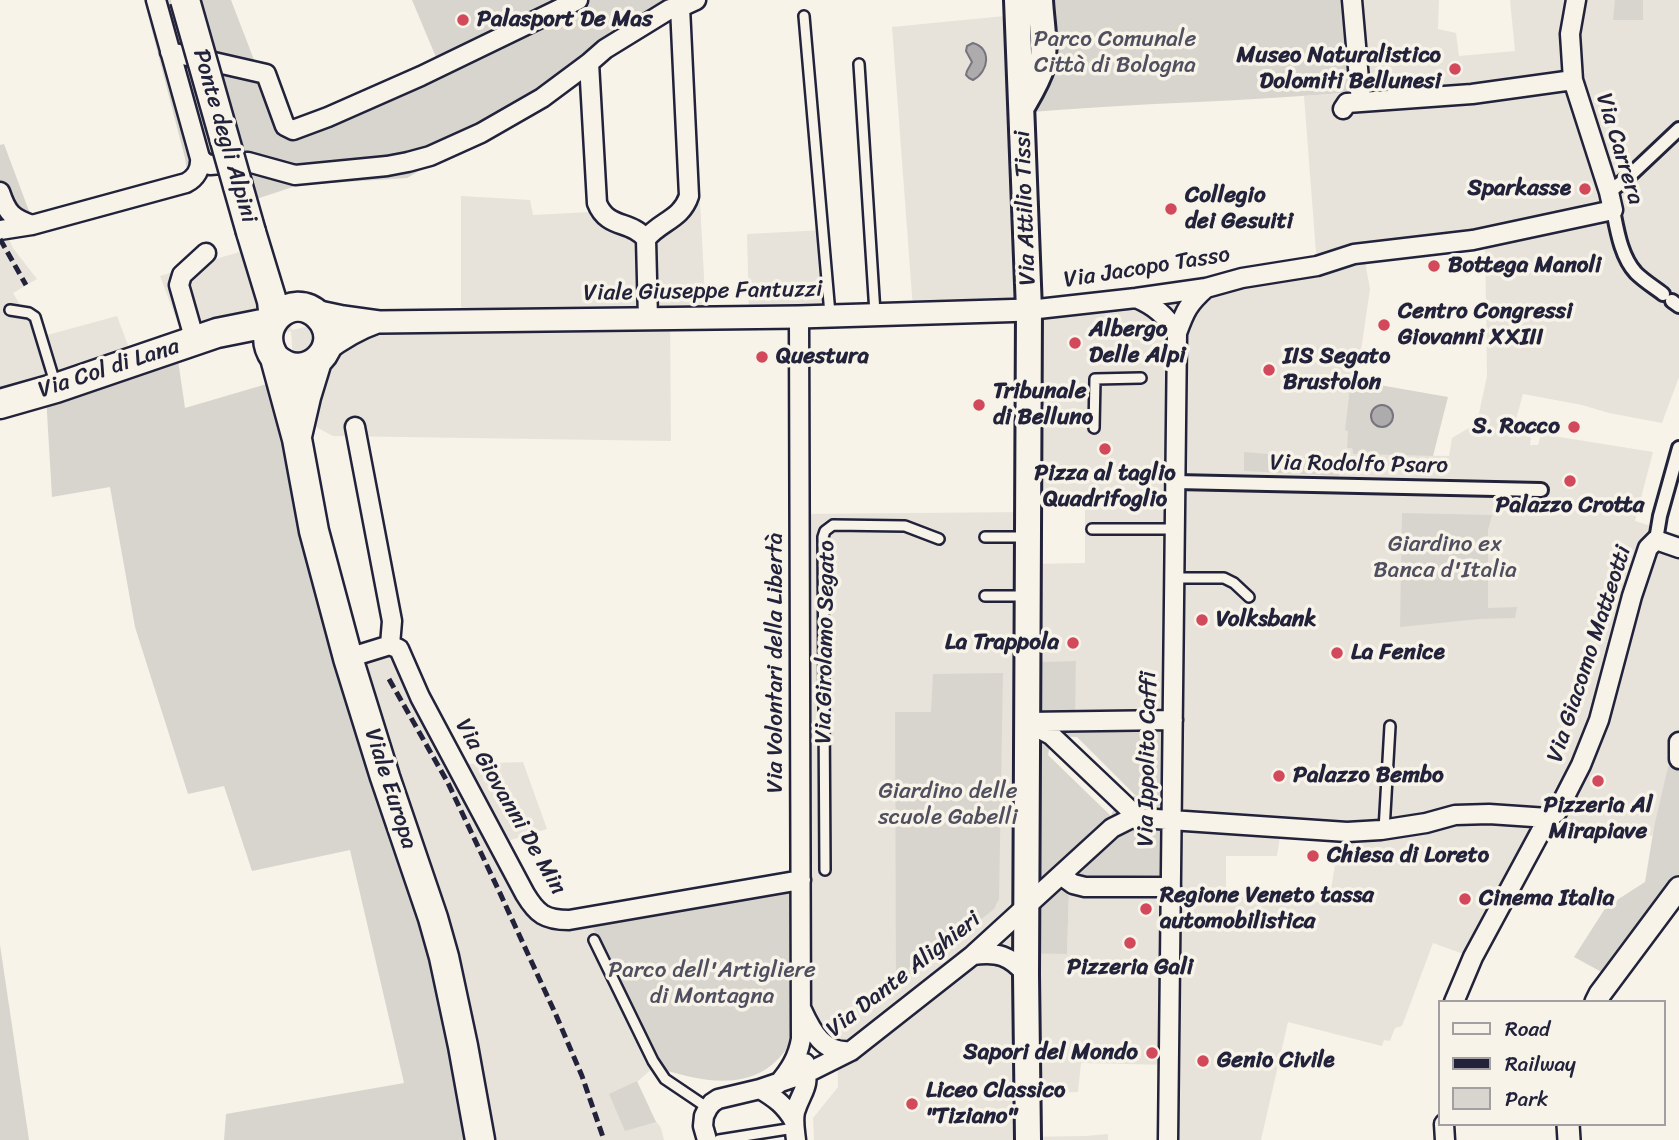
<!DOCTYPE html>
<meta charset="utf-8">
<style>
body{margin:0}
#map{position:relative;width:1679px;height:1140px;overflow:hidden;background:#f7f3e8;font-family:Sriracha,sans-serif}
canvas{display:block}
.legend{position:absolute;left:1438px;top:1000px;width:228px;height:126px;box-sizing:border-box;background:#f7f3e8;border:2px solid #a29fa3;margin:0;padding:9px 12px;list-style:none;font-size:21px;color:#22223b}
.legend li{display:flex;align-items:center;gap:14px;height:35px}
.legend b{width:35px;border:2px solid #a29fa3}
</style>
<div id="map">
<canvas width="1679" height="1140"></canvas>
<ul class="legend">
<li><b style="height:9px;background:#f7f3e8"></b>Road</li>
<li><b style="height:9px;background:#22223b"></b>Railway</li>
<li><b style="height:19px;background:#d8d5cf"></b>Park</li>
</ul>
</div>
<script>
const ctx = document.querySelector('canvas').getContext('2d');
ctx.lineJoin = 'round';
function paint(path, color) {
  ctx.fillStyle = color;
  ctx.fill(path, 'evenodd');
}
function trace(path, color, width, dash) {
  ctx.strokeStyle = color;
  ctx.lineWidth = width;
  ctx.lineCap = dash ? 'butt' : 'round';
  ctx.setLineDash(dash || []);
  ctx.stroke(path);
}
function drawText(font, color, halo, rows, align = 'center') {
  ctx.font = font + ' Sriracha,sans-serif';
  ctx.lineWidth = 7;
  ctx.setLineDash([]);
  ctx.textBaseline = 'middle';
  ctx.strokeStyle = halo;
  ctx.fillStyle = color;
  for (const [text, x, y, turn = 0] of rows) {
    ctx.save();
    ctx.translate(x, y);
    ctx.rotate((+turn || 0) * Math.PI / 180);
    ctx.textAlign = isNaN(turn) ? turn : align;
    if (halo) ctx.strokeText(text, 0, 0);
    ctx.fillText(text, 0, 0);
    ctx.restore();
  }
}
paint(new Path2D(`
 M1328 0H1439L1438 29 1456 33 1459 56 1515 51 1510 0H1679V377L1662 423 1609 413 1582 405 1523 394 1513 430 1531 437 1530 445H1538L1541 434 1653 452 1635 521 1679 535V757L1654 827 1652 836 1608 832 1548 824 1469 956 1433 943 1402 1026 1395 1028 1390 1041 1384 1040 1382 1046 1288 1022 1261 1140H1172V1065L1081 1063 1078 1092 1020 1094 1019 1137 1086 1136 1108 1134V1140H814L813 1118 838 1087 837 1045 794 1040 797 514 1027 512 1026 564 1085 563V492H1026L1025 308 913 309 892 27 1015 15 1025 307 1317 266 1304 96 1354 92ZM1485 241 1487 376 1477 423 1452 438 1449 456 1353 454 1352 448 1347 447 1370 289 1364 256ZM1076 661 1074 718 1169 818 1161 888 1069 890 1067 954 1025 662ZM1282 824 1341 826 1329 903 1286 898 1285 903 1226 895V856H1277Z
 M461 196 530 200 533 215 591 212 643 228 650 242 700 201 706 315H670L671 441 333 436 297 417 291 331 189 353 160 276 262 245 292 330 336 320 461 314Z
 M0 219 13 248 37 279 13 293 40 337 117 316 138 372 0 411Z
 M825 230 832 313 749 314 747 234Z
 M405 645 464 764 523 762 547 829 504 842 538 907 589 919 654 1067 637 1082 655 1120 661 1128 664 1140H488L354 661Z`), '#e7e3db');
paint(new Path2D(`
 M144 0H231L281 130 438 62 412 0H692L486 132 407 178 299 185 247 202 237 164 188 178 185 158Z
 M1014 0H1348L1355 92C1243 102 1131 103 1019 113Z
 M1615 0H1643V20H1613Z
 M4 144 32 219 4 227 0 219V145Z
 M178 360 185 408 294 376 297 417 488 1140H224L226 1114 404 1083 350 850 252 871 224 786 188 794 135 627 110 487 52 497 46 396Z
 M1351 380 1448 397 1433 456 1353 454 1352 448H1347L1348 431 1345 430Z
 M1244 452 1341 460 1339 476 1244 471Z
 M1402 513 1492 515 1488 530V608L1517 607 1515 618 1479 619 1400 627Z
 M1076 661 1075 718H1169L1172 837 1161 888 1160 875 1095 877 1094 888 1069 890 1067 954 1022 953 1025 662ZM1052 736 1077 737 1136 796 1118 798 1111 816 1048 755Z
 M1003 673 999 899 994 909 896 986 895 712H931L933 674Z
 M1679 757V898L1618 981 1574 957 1606 907 1645 882 1654 827 1668 767Z
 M798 878 794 1040C785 1051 776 1064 763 1071 729 1090 688 1077 654 1067L589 919Z
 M0 945 29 1140H0Z
 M637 1081 656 1122 625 1131 609 1094Z`), '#d8d5cf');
const water = new Path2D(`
 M973 43C992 48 989 72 973 80L969 78 966 75 967 71 972 62 966 51 967 46Z
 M1371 416a11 11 0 1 1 22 0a11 11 0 1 1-22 0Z`);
paint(water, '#aeabad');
trace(water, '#76747f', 2);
const service = new Path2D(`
 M804 16 830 314
 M859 64 875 313
 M10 310 29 313 35 317 56 386
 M1094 428 1095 379 1141 378
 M1092 529H1175
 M985 537H1026
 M1175 578H1224L1234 583 1249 597
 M985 596H1025
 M1384 830 1390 726
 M825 870 823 537 825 531 833 525 905 526 939 539
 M594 940 653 1061 665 1079 708 1108
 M719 1140 794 1128`);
const pedestrian = new Path2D(`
 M1609 192 1626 179 1679 129
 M1613 210C1617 230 1621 257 1636 273 1644 281 1654 287 1663 294
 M1672 301 1679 306
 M1176 482 1541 490
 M1656 540 1660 516 1679 448`);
const minor = new Path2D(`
 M1352 0 1361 102
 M170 52 266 74 285 126 293 130 328 117 421 76 578 0
 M589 63 597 203C607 229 631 220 646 239L648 319
 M1343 109 1347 103 1472 94 1573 80
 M200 158 205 163 210 165 248 162 295 175 387 166 408 162 430 156 481 133 542 98 589 63 605 49 670 9 683 6 696 0
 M0 192C7 213 12 218 32 225
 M0 230 32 225 186 183C196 178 201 169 200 158L156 0
 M646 239C660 221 681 220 689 196L680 7
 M1136 298C1155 306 1166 316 1177 333
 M1029 310 1136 298 1206 288 1242 278 1317 266 1354 254 1473 240 1613 210 1609 192 1573 80 1570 34 1576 0
 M195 341 179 285 182 275 206 253
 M355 427 392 621 390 645
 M348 658 390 645 399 649 420 697 525 894C537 914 545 920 569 920L801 880
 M1027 722 1051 735 1129 809 1141 818
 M1027 722 1173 720
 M1679 742V759
 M1548 818 1557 812 1560 806 1581 765 1599 720 1632 596 1648 548 1656 540 1679 548
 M1062 876 1073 884 1085 887H1171
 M973 955C998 952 1009 955 1026 974
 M1454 1002 1473 957 1548 818
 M802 1010C812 1032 824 1054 851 1051
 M778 1084C790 1070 798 1057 801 1039L799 317
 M760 1089C775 1098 785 1105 794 1121
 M1444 1124 1445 1140
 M707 1140 703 1126 704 1116 708 1108 712 1103 718 1099 760 1089 807 1073 851 1051 973 955 1112 828 1130 819 1141 818 1347 832 1381 830 1426 823 1455 815 1489 814 1548 818
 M796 1140C795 1131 793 1121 795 1112 802 1089 810 1090 805 1063
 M1168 1140 1177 333C1185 311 1188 304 1206 288`);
const tertiary = new Path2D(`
 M310 310 343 317 379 322 799 317 1029 310
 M325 351C342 338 357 329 377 322
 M1596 1002 1600 994 1679 888
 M1568 1124 1569 1140`);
const secondary = new Path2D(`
 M1017 0 1029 310 1026 974 1028 1140
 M1023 105C1030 93 1038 80 1042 66 1046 45 1041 21 1040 0`);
const primary = new Path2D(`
 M251 232 272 301 274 319
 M275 358C306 387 347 345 319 316 292 289 252 326 275 358L297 439 314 531 348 658 385 777 433 918 444 957 463 1046 480 1140
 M0 404 56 388 217 333 272 322
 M297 436 306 397 317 361`);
trace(service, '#22223b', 14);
trace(pedestrian, '#22223b', 18);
trace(minor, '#22223b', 23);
trace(tertiary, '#22223b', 26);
trace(secondary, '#22223b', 30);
trace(primary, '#22223b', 33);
trace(service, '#f7f3e8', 9);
trace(pedestrian, '#f7f3e8', 12);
trace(minor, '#f7f3e8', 18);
trace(tertiary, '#f7f3e8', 21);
trace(secondary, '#f7f3e8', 24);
trace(primary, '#f7f3e8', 28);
trace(new Path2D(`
 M0 239 26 285
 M389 679 448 783 499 891 556 1015 582 1076 604 1140`), '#22223b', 5, [10, 5]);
const primaryBridge = new Path2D(`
 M185 0 251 232`);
trace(primaryBridge, '#22223b', 33, []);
trace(primaryBridge, '#f7f3e8', 28);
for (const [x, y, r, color] of [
 [463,20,7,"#d1495b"],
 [1455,69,7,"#d1495b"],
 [1585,189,7,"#d1495b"],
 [1171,209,7,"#d1495b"],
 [1434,266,7,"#d1495b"],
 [1384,325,7,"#d1495b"],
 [1075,343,7,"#d1495b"],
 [762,357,7,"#d1495b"],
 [1269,370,7,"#d1495b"],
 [979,405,7,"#d1495b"],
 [1574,427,7,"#d1495b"],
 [1105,449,7,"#d1495b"],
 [1570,481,7,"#d1495b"],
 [1202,620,7,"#d1495b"],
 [1073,643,7,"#d1495b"],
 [1337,653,7,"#d1495b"],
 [1279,776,7,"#d1495b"],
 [1598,781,7,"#d1495b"],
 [1313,856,7,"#d1495b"],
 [1465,899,7,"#d1495b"],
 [1146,909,7,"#d1495b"],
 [1130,943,7,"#d1495b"],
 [1152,1053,7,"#d1495b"],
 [1203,1061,7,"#d1495b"],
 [912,1104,7,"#d1495b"]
]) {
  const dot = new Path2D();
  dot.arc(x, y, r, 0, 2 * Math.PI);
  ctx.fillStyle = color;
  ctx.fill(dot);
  trace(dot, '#f7f3e8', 2.5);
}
drawText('bold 23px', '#22223b', '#f7f3e8', [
 ["Palasport De Mas",477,20],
 ["Museo Naturalistico",1441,56,"right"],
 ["Dolomiti Bellunesi",1441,82,"right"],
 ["Sparkasse",1571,189,"right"],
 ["Collegio",1185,196],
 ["dei Gesuiti",1185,222],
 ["Bottega Manoli",1448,266],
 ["Centro Congressi",1398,312],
 ["Giovanni XXIII",1398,338],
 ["Albergo",1089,330],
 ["Delle Alpi",1089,356],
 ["Questura",776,357],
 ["IIS Segato",1283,357],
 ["Brustolon",1283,383],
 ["Tribunale",993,392],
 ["di Belluno",993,418],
 ["S. Rocco",1560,427,"right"],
 ["Pizza al taglio",1105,474,"center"],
 ["Quadrifoglio",1105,500,"center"],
 ["Palazzo Crotta",1570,506,"center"],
 ["Volksbank",1216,620],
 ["La Trappola",1059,643,"right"],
 ["La Fenice",1351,653],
 ["Palazzo Bembo",1293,776],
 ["Pizzeria Al",1598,806,"center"],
 ["Mirapiave",1598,832,"center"],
 ["Chiesa di Loreto",1327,856],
 ["Regione Veneto tassa",1160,896],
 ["automobilistica",1160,922],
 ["Cinema Italia",1479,899],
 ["Pizzeria Gali",1130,968,"center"],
 ["Sapori del Mondo",1138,1053,"right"],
 ["Genio Civile",1217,1061],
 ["Liceo Classico",926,1091],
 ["\"Tiziano\"",926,1117]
], 'left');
drawText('23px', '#504f60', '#f7f3e8', [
 ["Parco Comunale",1115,40],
 ["Città di Bologna",1115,66],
 ["Giardino ex",1445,545],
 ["Banca d'Italia",1445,571],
 ["Giardino delle",948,792],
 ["scuole Gabelli",948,818],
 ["Parco dell'Artigliere",712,971],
 ["di Montagna",712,997]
]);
drawText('23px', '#22223b', '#f7f3e8', [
 ["Ponte degli Alpini",224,136,74],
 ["Via Carrera",1619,149,73],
 ["Via Attilio Tissi",1026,208,-92],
 ["Via Jacopo Tasso",1147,268,-9],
 ["Viale Giuseppe Fantuzzi",703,292,-1],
 ["Via Col di Lana",109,369,-18],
 ["Via Rodolfo Psaro",1359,465,1],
 ["Via Girolamo Segato",826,642,-89],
 ["Via Giacomo Matteotti",1590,654,-72],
 ["Via Volontari della Libertà",776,663,-90],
 ["Via Ippolito Caffi",1148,759,-89],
 ["Viale Europa",390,789,72],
 ["Via Giovanni De Min",510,807,60],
 ["Via Dante Alighieri",904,975,-38]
]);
</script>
